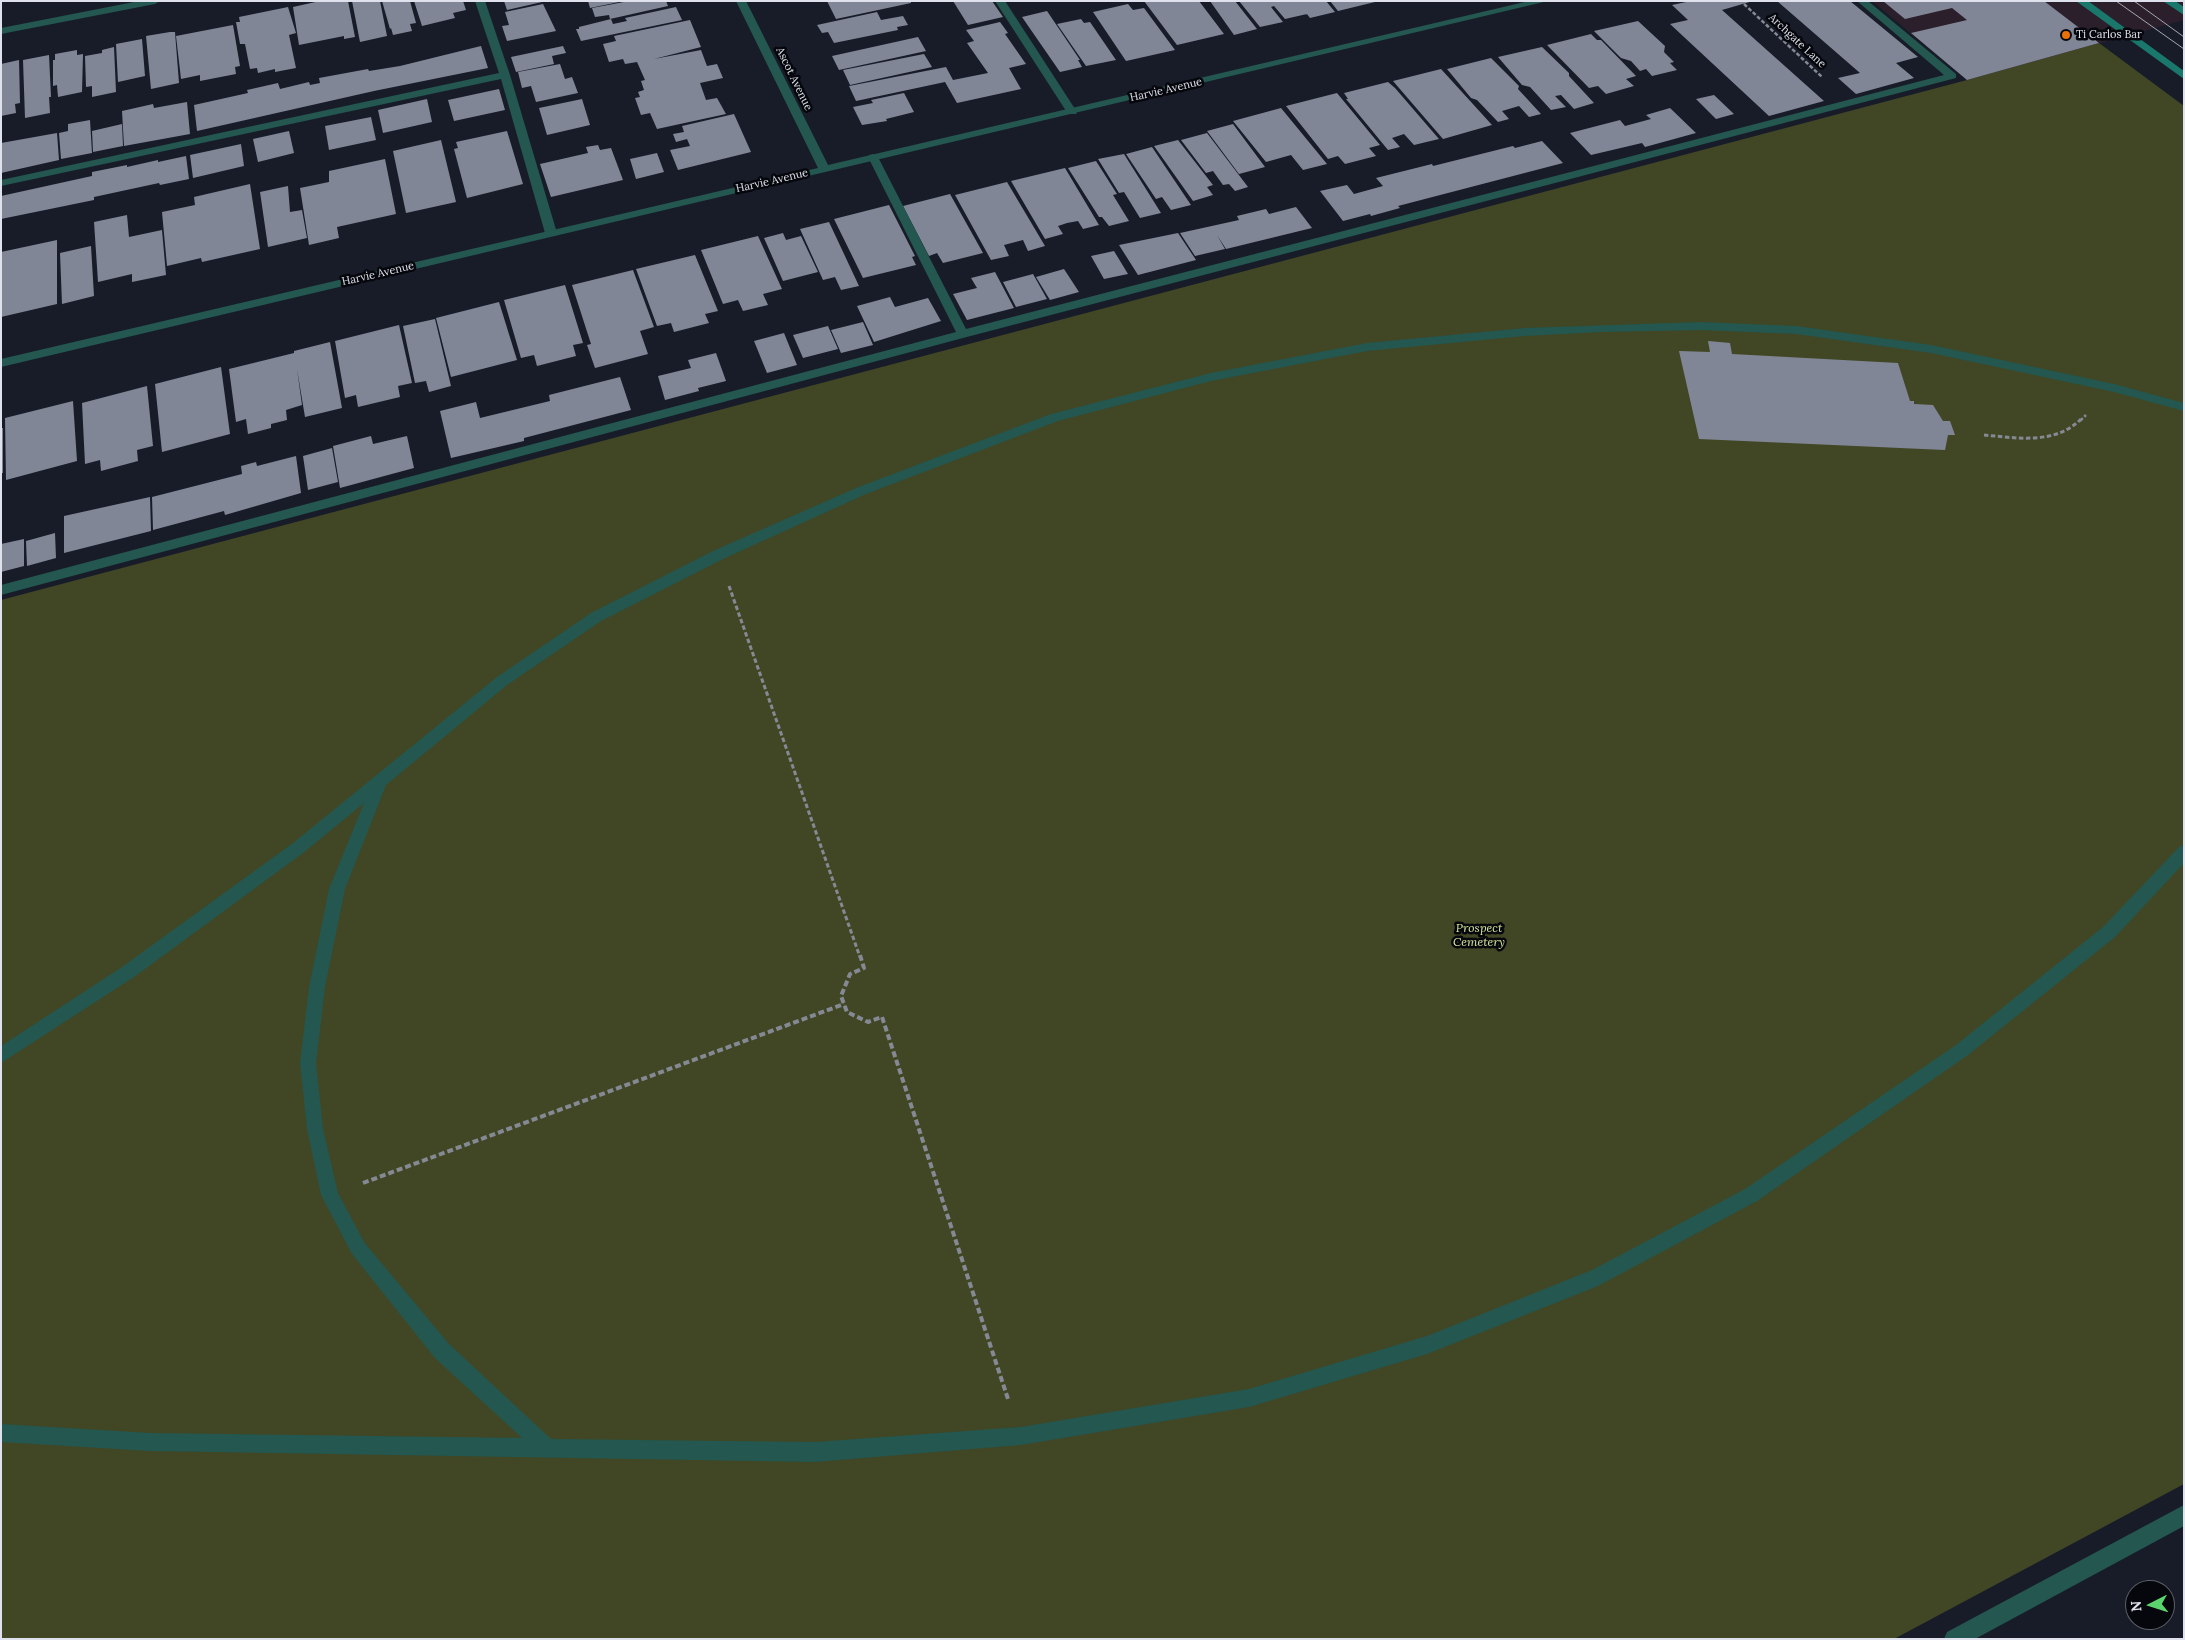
<!DOCTYPE html>
<style>
body{margin:0}
#map{position:relative;width:2185px;height:1640px;overflow:hidden;background:#181c29;font-family:Lora,serif}
canvas{display:block}
.frame{position:absolute;inset:0;border:2px solid #dfe2ec;pointer-events:none}
.north{position:absolute;left:2125px;top:1580px;width:50px;height:50px;box-sizing:border-box;background:#05070c;border:1px solid #5c5f66;border-radius:50%;rotate:265deg;font-size:14px;font-weight:700;line-height:20px;text-align:center;color:#dfe2ec}
.north::after{content:'';display:block;margin:auto;width:18px;height:22px;background:#5ad56e;clip-path:polygon(50% 0,100% 100%,50% 72%,0 100%)}
</style>
<div id="map">
<canvas width="2185" height="1640"></canvas>
<div class="frame"></div>
<div class="north">N</div>
</div>
<script>
const ctx = document.querySelector('canvas').getContext('2d');
ctx.lineJoin = 'round';
function paint(path, color) {
  ctx.fillStyle = color;
  ctx.fill(path, 'evenodd');
}
function trace(path, color, width, dash) {
  ctx.strokeStyle = color;
  ctx.lineWidth = width;
  ctx.lineCap = dash ? 'butt' : 'round';
  ctx.setLineDash(dash || []);
  ctx.stroke(path);
}
function drawText(font, color, halo, rows, align = 'center') {
  ctx.font = font + ' Lora,serif';
  ctx.lineWidth = 5;
  ctx.setLineDash([]);
  ctx.textBaseline = 'middle';
  ctx.strokeStyle = halo;
  ctx.fillStyle = color;
  for (const [text, x, y, turn = 0] of rows) {
    ctx.save();
    ctx.translate(x, y);
    ctx.rotate((+turn || 0) * Math.PI / 180);
    ctx.textAlign = isNaN(turn) ? turn : align;
    if (halo) ctx.strokeText(text, 0, 0);
    ctx.fillText(text, 0, 0);
    ctx.restore();
  }
}
paint(new Path2D(`
 M1872 1H2184V20L1967 80Z`), '#2b1f2c');
paint(new Path2D(`
 M2099 43 2184 106V1484L1894 1639H1V600L1967 80Z`), '#414725');
paint(new Path2D(`
 M320 1H348L355 37 344 39V36L299 45 293 7Z
 M352 1H380L387 36 360 42Z
 M382 1H410L416 23 410 24 412 31 393 35 391 28 390 29Z
 M414 1H463L466 10 453 13 455 18 422 26Z
 M504 1H542V2L507 10Z
 M588 1H619V2L590 8Z
 M629 1H666L668 6 610 19 609 15 595 17 592 8Z
 M827 1H911V3L836 19Z
 M953 1H992L1003 17 968 25Z
 M1144 1H1199L1224 34 1177 45Z
 M1210 1H1235L1257 29 1234 35Z
 M1239 1H1326L1335 12 1310 18 1304 10 1307 14 1285 19 1274 6 1271 7 1283 22 1260 27Z
 M1330 1H1375V2L1338 11Z
 M1691 1H1753L1722 10 1824 101 1769 116 1670 24 1688 20 1672 5Z
 M1777 1H1850L1918 57 1896 63 1914 78 1856 94 1838 78 1860 73Z
 M1883 1H2044L2099 43 1967 80 1911 33 1967 20 1952 8 1905 19Z
 M543 4 556 31 507 41 502 26 509 25 505 12Z
 M1128 4 1133 10 1144 8 1175 50 1126 61 1093 12Z
 M288 7 296 33 289 35 296 68 275 72V69L258 73 257 68 250 69 245 44H240L236 22H240L239 17Z
 M676 7 682 20 581 41 576 29H579V27L611 19 613 24 627 21 625 18Z
 M1047 11 1080 60H1078L1082 67 1060 72 1022 17Z
 M877 12 881 20 903 16 908 25 897 27 898 30 834 43 828 32 822 33 817 25Z
 M1081 19 1084 23 1090 22 1116 60 1086 66 1057 24Z
 M690 20 701 47 654 59 701 50 707 66 717 64 723 78 700 83 706 100 717 98 726 114 657 129 650 113 641 115 635 98 640 97 638 92 644 90 641 81 645 80 637 62 625 64 623 59 609 62 603 44 616 41 614 36Z
 M1638 21 1665 46 1664 52 1674 62 1670 63 1677 70 1652 76 1646 69 1640 71 1631 61 1621 58 1594 31Z
 M1000 22 1008 33 1005 34 1026 64 1009 68 1021 89 957 103 945 82 856 101 849 86 946 67 953 80 988 73 967 43 974 41 966 30Z
 M233 25 240 66 235 67 236 74 200 81V75L181 79 176 36Z
 M170 32H175L179 83 151 89 146 36Z
 M1591 34 1597 40H1601L1636 76 1626 79 1634 86 1606 94 1598 86 1589 88 1547 45Z
 M918 37 926 51 839 70 832 56Z
 M142 39 145 76 118 82 116 44Z
 M481 46 488 68 374 91 197 131 194 105 248 93 247 90 278 83 280 89 309 82 310 85 320 83 319 78 368 69 369 71 400 66Z
 M563 46 566 53 552 56 554 64 516 72 511 57Z
 M114 47 116 92 92 97V86L86 87 85 56 102 53V50Z
 M1542 47 1569 73V76L1594 103 1574 109 1561 95 1555 96 1566 107 1551 110 1530 87 1522 85 1498 57Z
 M77 50V55L83 54 82 92 58 97 57 85 53 86V60H55V54Z
 M924 54 932 67 850 85 843 70Z
 M49 55 51 97H49L50 113 25 118 23 60Z
 M1491 58 1519 86 1518 89 1541 114 1529 117 1519 106 1502 111 1509 119 1498 122 1477 100 1471 98 1447 69Z
 M19 60 20 103 15 104 16 113 1 116V64Z
 M560 64 565 79 572 77 578 93 536 102 531 86 522 88 518 72Z
 M1441 69 1492 125 1443 139 1393 81Z
 M1388 82 1395 88 1439 139 1414 145 1404 134 1392 138 1400 147 1388 150 1346 99H1348L1344 93Z
 M499 89 505 110 454 121 448 100Z
 M904 93 914 112 886 119 887 121 862 125 853 107 873 103 871 100Z
 M1337 93 1380 145 1369 148 1376 156 1345 164 1338 156 1328 159 1286 106Z
 M1714 95 1734 114 1716 119 1696 99Z
 M427 99 432 122 383 133 378 110Z
 M582 99 590 125 547 135 539 108Z
 M187 102 190 134 124 146 122 111 153 104 154 108Z
 M1281 108 1327 164 1303 170 1291 155 1266 162 1233 121Z
 M1670 108 1696 133 1645 147 1642 143 1591 155 1570 133 1620 120 1625 126 1651 119 1646 115Z
 M734 114 751 152 678 170 670 150 690 146 687 139 676 142 673 134 684 132 682 126Z
 M371 117 376 140 329 150 325 126Z
 M90 120 92 153 61 159 59 133 68 131V124Z
 M122 124 123 146 93 152 92 131Z
 M1233 124 1265 167 1239 174 1207 131Z
 M289 131 294 153 258 162 253 139Z
 M507 131 523 184 467 198 454 149 458 148 456 142Z
 M57 133 59 160 1 173V143Z
 M1207 133 1248 187 1235 191 1229 184 1223 185 1213 171 1206 173 1181 140Z
 M441 140 456 202 406 213 393 151Z
 M1178 140 1213 185 1207 187 1213 195 1193 201 1154 146Z
 M1542 141 1563 163 1398 206 1400 208 1371 216 1370 214 1343 221 1320 191 1347 185 1354 194 1383 186 1376 178 1432 164 1433 166 1513 146 1515 148Z
 M241 144 244 166 193 178 190 155Z
 M598 145 600 150 611 148 623 180 551 197 540 164 588 153 586 147Z
 M1152 147 1191 205 1171 210 1162 197 1156 199 1126 154Z
 M657 153 664 172 636 179 630 159Z
 M1124 154 1161 213 1140 218 1124 192 1119 193 1098 159Z
 M186 156 189 179 160 185 159 183 94 197V200L1 219V196L92 176V172L127 165V167L158 160V162Z
 M385 159 396 214 337 227 339 238 309 245 300 188 329 182V171Z
 M1096 161 1117 194 1113 195 1129 221 1109 226 1102 217H1099L1068 168Z
 M1065 168 1099 225 1083 229 1078 221 1067 223 1058 226 1063 234 1045 239 1011 181Z
 M1007 182 1045 246 1028 251 1023 240 1004 245 1009 256 991 260 955 195Z
 M250 184 260 249 202 262 201 258 167 266 162 212 195 205 194 197Z
 M288 186 290 212 302 210 307 238 268 247 260 192Z
 M950 194 983 253 943 263 937 253 929 256 903 206Z
 M889 205 915 256 912 257 916 265 863 278 834 219Z
 M1296 207 1312 228 1226 249 1217 235 1225 249 1195 256 1180 233 1239 220 1237 216 1266 209 1269 214Z
 M127 215 129 237 162 230 166 275 132 282V274L98 282 94 222Z
 M829 222 859 286 841 290 835 277 823 280 800 229Z
 M783 233 786 240 801 236 818 272 783 281 764 238Z
 M1178 233 1196 260 1138 275 1119 245Z
 M758 236 782 289 763 294 768 305 743 311 738 300 723 304 701 250Z
 M57 240V304L1 317V252Z
 M91 246 94 296 62 304 60 253Z
 M1114 251 1128 274 1104 279 1091 256Z
 M695 255 718 311 705 314 709 323 674 332 671 323 657 326 636 269Z
 M1064 269 1079 292 1050 300 1036 277Z
 M633 270 654 327 640 331 648 354 595 368 587 345 591 344 572 285Z
 M995 272 1014 308 967 320 953 294 977 288 971 278Z
 M1033 274 1047 299 1016 307 1003 282Z
 M565 285 583 343 573 345 576 356 537 366 534 355 521 358 504 300Z
 M890 297 895 307 928 298 941 321 874 342 857 306Z
 M499 302 517 360 451 377 436 318Z
 M435 319 451 386 429 392 426 381 415 383 403 326Z
 M863 322 873 345 841 353 831 330Z
 M399 325 412 383 398 386 400 397 358 407 356 395 345 398 335 341Z
 M828 326 838 349 803 358 793 335Z
 M784 333 797 365 767 373 754 341Z
 M1708 341 1730 343 1732 354 1898 363 1910 401H1914V404L1933 405 1943 421H1950L1955 435H1948L1945 450 1699 439 1679 351 1710 352Z
 M330 342 342 408 305 417 297 369 302 405 286 410 287 420 271 424V428L248 434 246 419 236 422 229 369 294 353V351Z
 M716 353 726 381 698 388 699 391 665 400 658 376 691 368 688 360Z
 M221 367 230 434 162 452 155 384Z
 M620 377 631 410 524 438V441L451 458 440 411 476 402 480 418 550 401 549 395Z
 M147 386 153 446 137 450 138 461 101 471 100 460 85 464 82 403Z
 M73 401 77 461 6 480 5 418Z
 M1 428H3V473H1Z
 M371 436 373 444 407 436 414 468 340 488 333 446Z
 M332 448 338 482 308 490 303 456Z
 M296 456 301 493 225 515 224 511 153 530 152 497 242 474 241 466 256 462 257 466Z
 M150 497 151 531 64 553V516Z
 M55 533 56 558 27 566 26 541Z
 M24 539V566L1 572V544Z`), '#818697');
trace(new Path2D(`
 M1744 4 1822 77
 M2080 421 2086 415`), '#858994', 2.5, [4, 2]);
trace(new Path2D(`
 M1984 435C2017 438 2055 445 2081 419
 M729 586 860 957`), '#858994', 3, [4.5, 2.5]);
trace(new Path2D(`
 M860 955 864 968 850 974 841 996 847 1012 868 1022 882 1017 1008 1399
 M363 1183 844 1004`), '#858994', 4, [6, 3]);
paint(new Path2D(`
 M475 1H485L510 75 557 233 555 236H547L545 233 501 79 1 186V180L499 73Z
 M995 1H1005L1077 112 1076 114H1068Z
 M1857 1H1868L1956 74V78L963 338 1 595V585L956 332 868 157 869 155 873 154 878 157 966 329 1944 75Z
 M1701 322 1796 326 1931 345 2114 384 2184 403V411L2114 392 1931 353 1796 334 1701 330 1602 332 1525 336 1367 351 1211 381 1058 421 866 494 723 559 601 621 507 685 386 785 345 889 325 987 316 1063 323 1129 338 1193 364 1242 449 1344 551 1439 815 1442 1021 1427 1249 1389 1427 1336 1592 1270 1745 1189 1956 1045 2103 927 2179 847 2184 845V863L2115 937 1968 1055 1757 1201 1598 1286 1427 1354 1249 1407 1021 1445 815 1462 150 1451 1 1442V1424L150 1433 522 1438 435 1358 352 1254 321 1195 307 1129 300 1063 309 987 329 889 364 803 303 853 134 977 1 1063V1046L122 967 293 843 497 677 591 613 713 551 856 488 1051 414 1211 373 1367 343 1525 328Z
 M2184 1505V1526L1975 1639H1944L1947 1632Z`), '#23574f');
paint(new Path2D(`
 M139 1H160L155 4 1 34V28Z
 M736 1H746L828 165 1529 1H1548L1 367V359L818 168Z`), '#23574f');
paint(new Path2D(`
 M2076 1H2088L2184 71V79Z
 M2163 1H2175L2184 7V15Z`), '#19786b');
trace(new Path2D(`
 M2116 1 2184 49
 M2134 1 2184 37`), '#a4a7b2', 1);
for (const [x, y, r, color] of [
 [2066,35,5,"#e8710a"]
]) {
  const dot = new Path2D();
  dot.arc(x, y, r, 0, 2 * Math.PI);
  ctx.fillStyle = color;
  ctx.fill(dot);
  trace(dot, '#05070c', 2);
}
drawText('11px', '#dfe2ec', '#05070c', [
 ["Ti Carlos Bar",2076,35]
], 'left');
drawText('11px', '#dfe2ec', '#05070c', [
 ["Archgate Lane",1797,41,43],
 ["Ascot Avenue",794,79,64],
 ["Harvie Avenue",1166,90,-13],
 ["Harvie Avenue",772,181,-13],
 ["Harvie Avenue",378,274,-13]
]);
drawText('italic 12px', '#d7e69b', '#05070c', [
 ["Prospect",1479,929],
 ["Cemetery",1479,943]
]);
</script>
